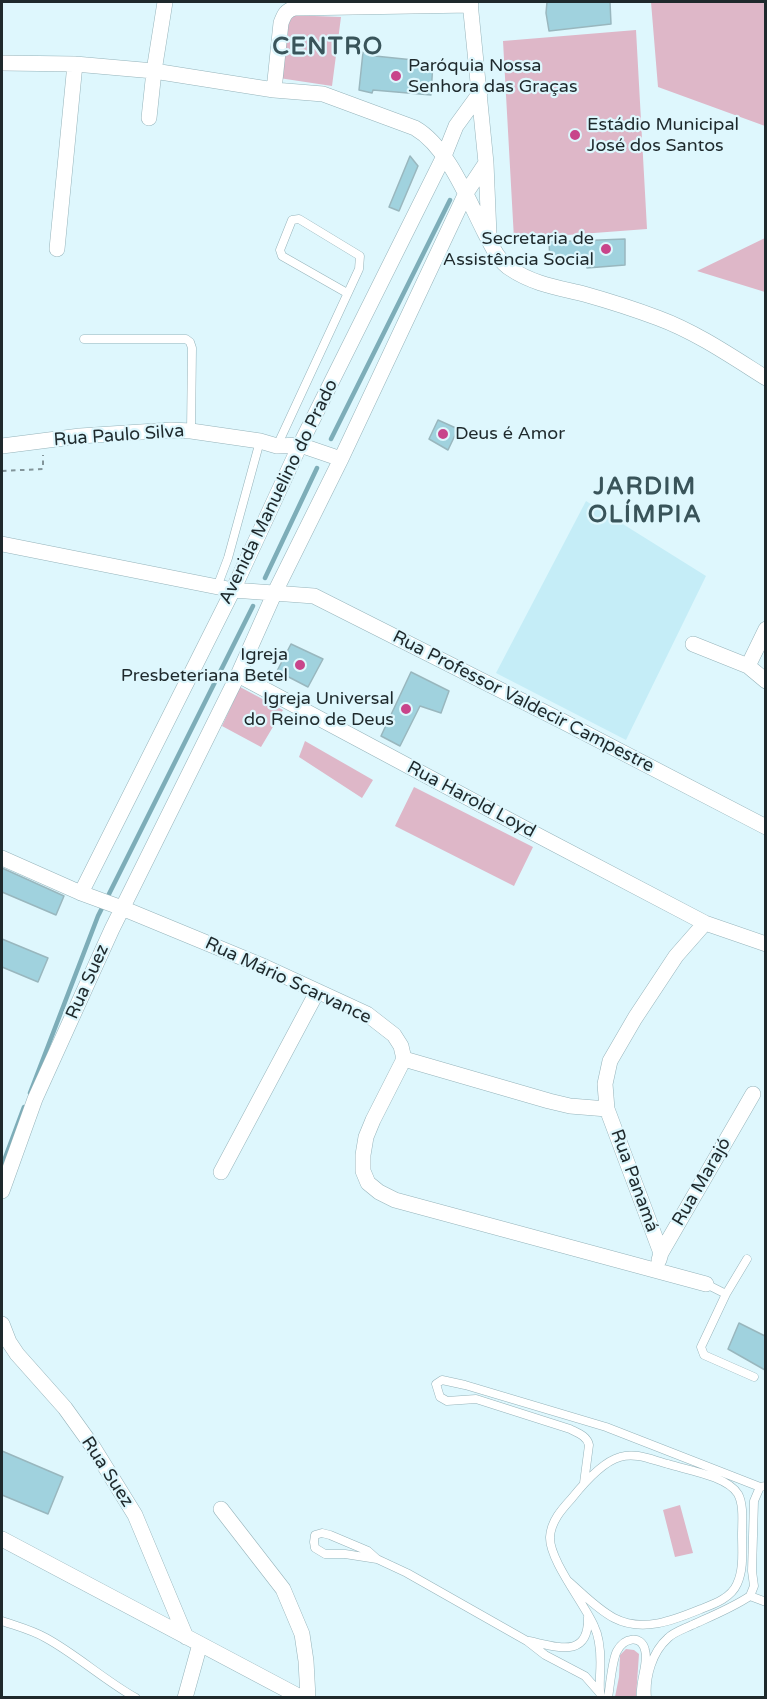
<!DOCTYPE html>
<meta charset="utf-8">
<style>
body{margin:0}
#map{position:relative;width:767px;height:1699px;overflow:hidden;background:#def7fd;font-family:"Varela Round",sans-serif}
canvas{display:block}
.frame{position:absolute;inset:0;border:3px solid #1e292c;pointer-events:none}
</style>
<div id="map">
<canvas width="767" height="1699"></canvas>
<div class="frame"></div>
</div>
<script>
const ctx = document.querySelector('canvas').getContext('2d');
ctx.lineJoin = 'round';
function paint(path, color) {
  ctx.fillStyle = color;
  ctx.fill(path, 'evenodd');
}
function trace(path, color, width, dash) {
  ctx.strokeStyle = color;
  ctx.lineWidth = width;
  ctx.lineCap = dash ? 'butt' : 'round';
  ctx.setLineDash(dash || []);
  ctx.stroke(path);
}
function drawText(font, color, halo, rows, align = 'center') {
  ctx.font = font + ' "Varela Round",sans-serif';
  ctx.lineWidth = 4.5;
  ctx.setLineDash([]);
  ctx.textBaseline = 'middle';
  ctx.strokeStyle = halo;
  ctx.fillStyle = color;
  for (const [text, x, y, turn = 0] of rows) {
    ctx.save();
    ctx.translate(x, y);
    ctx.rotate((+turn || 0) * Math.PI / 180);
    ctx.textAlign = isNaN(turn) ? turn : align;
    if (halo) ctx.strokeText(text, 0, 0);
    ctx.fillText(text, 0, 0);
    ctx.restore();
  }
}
paint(new Path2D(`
 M586 501 706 576 626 740 496 673Z`), '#c5edf7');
paint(new Path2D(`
 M651 2H765V126L658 87Z
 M288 15 341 17 332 86 279 78Z
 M636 30 647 229 514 239 503 41Z
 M765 238V292L697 271Z
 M240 687 283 710 261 747 222 726Z
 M305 741 373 780 362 798 299 757Z
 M414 787 533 847 514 886 395 826Z
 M680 1505 693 1553 675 1557 663 1510Z
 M626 1649 634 1650 639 1654 636 1697H615L619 1677 620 1655Z`), '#deb7c8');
trace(new Path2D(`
 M331 439 450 200
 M265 578 317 468
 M30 1093 98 916 253 606
 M2 1166 24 1107`), '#7dadb8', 4.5);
const building = new Path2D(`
 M547 2H610L611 24 549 31 546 13Z
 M363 52 375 53V56L433 62 431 95 373 90 372 93 359 90Z
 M410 156 418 166 399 211 389 207Z
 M625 239V265L587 268V258L550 261 549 242Z
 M438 420 458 429 448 450 429 439Z
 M291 644 323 659 308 687 277 671Z
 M411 672 449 691 441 713 420 706 400 746 381 736Z
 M2 868 64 896 56 915 2 892Z
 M2 939 48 958 38 982 2 967Z
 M739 1323 765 1336V1370L728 1349Z
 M2 1451 63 1477 48 1514 2 1495Z`);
paint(building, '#a0d2de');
trace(building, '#99b7be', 1.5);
const lane = new Path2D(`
 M84 339H186L190 342 192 348 191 431
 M277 446 359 269 360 256 299 219 292 220 280 250 282 256 347 293
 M217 587 228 558 260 441
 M747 1259 726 1294 701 1347 704 1355 754 1377
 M706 1284 726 1294
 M584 1483 589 1445C587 1436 578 1433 570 1429L476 1399 447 1401 440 1397 436 1384 442 1380 465 1385 606 1427 760 1487 766 1486
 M377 1559 345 1554H325L315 1548 314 1542 315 1535 322 1533 330 1535 368 1551 377 1559 407 1573 527 1641 545 1655 585 1676 599 1692
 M568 1581C582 1593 597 1609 614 1618 643 1633 674 1620 701 1609 714 1604 731 1598 737 1584 744 1569 742 1551 742 1535 742 1522 744 1505 738 1494 727 1476 687 1470 668 1464 652 1460 636 1452 620 1457 602 1462 584 1483 572 1498 562 1509 551 1521 550 1537 549 1560 584 1603 594 1626 601 1640 601 1659 600 1675 600 1683 599 1690 601 1698
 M750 1596 766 1602
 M2 1621C16 1626 32 1630 46 1638 77 1655 104 1680 136 1698
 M529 1641C558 1647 589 1659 588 1617
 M608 1698C610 1686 612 1660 617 1651 624 1638 641 1634 645 1650 649 1664 639 1681 641 1698
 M647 1698C645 1677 652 1652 668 1638 674 1632 684 1629 692 1625 712 1616 732 1608 750 1596L754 1586 752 1571 754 1501 760 1487`);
const street = new Path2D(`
 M470 2 486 163 489 235
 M2 63 75 64 154 71 274 90 323 94 415 128C448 147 468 200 485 233 492 246 498 261 511 269 533 284 560 288 584 294 609 301 634 309 658 318 696 332 731 356 766 378
 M274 90 281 23C284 15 286 10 295 8L471 5
 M149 118 154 71 165 2
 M57 249 75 64
 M2 446 80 436 171 430 191 431 260 441 277 446 300 445 341 459
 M2 544 233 590 314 596 562 721 766 827
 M693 644 748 666 766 681
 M748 666 766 629
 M238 675 541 837 705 923 766 944
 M2 858 81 893 122 908 265 967 367 1014 394 1035 401 1046 404 1059 373 1120 366 1137 363 1155V1171L368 1183 379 1192 395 1200 706 1284
 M81 893 233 590 300 445 444 156 456 126 480 93
 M404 1059 549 1101 570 1106 607 1109
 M221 1172 317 992
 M2 1191 35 1099 112 929 238 675 275 592 341 459 466 193 486 163
 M661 1253 607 1109 605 1084 610 1061 635 1018 676 956 705 923
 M659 1260 661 1253 753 1094
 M2 1324 9 1342 17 1354 65 1408 93 1447 135 1515 186 1637
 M221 1509 283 1589 302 1634 306 1661 308 1698
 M2 1539 302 1698
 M185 1698 200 1644`);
trace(lane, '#95b3ba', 9);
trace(street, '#95b3ba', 16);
trace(new Path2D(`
 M2 471 43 469V455`), '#83959a', 2, [4.5, 4.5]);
trace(lane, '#fff', 8);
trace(street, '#fff', 15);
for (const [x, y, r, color] of [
 [396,76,6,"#c8458b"],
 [575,135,6,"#c8458b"],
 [606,249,6,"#c8458b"],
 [443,434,6,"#c8458b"],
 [300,665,6,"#c8458b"],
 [406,709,6,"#c8458b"]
]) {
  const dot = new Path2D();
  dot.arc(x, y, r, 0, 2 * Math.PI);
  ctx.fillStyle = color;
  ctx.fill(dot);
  trace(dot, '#def7fd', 2);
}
drawText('18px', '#1e292c', '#def7fd', [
 ["Paróquia Nossa",408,66],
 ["Senhora das Graças",408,87],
 ["Estádio Municipal",587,125],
 ["José dos Santos",587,146],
 ["Secretaria de",594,239,"right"],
 ["Assistência Social",594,260,"right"],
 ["Deus é Amor",455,434],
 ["Igreja",288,655,"right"],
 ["Presbeteriana Betel",288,676,"right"],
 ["Igreja Universal",394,699,"right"],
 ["do Reino de Deus",394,720,"right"]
], 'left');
drawText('18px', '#1e292c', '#def7fd', [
 ["Rua Paulo Silva",119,436,-4],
 ["Avenida Manuelino do Prado",279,492,-64],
 ["Rua Professor Valdecir Campestre",523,702,27],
 ["Rua Harold Loyd",471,800,28],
 ["Rua Mário Scarvance",288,981,25],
 ["Rua Suez",88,982,-66],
 ["Rua Panamá",634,1181,70],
 ["Rua Marajó",702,1182,-60],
 ["Rua Suez",107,1472,57]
]);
ctx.letterSpacing = '1.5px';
drawText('bold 24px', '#39545a', '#def7fd', [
 ["CENTRO",328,48],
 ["JARDIM",645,488],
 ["OLÍMPIA",645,516]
]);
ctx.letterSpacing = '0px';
</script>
